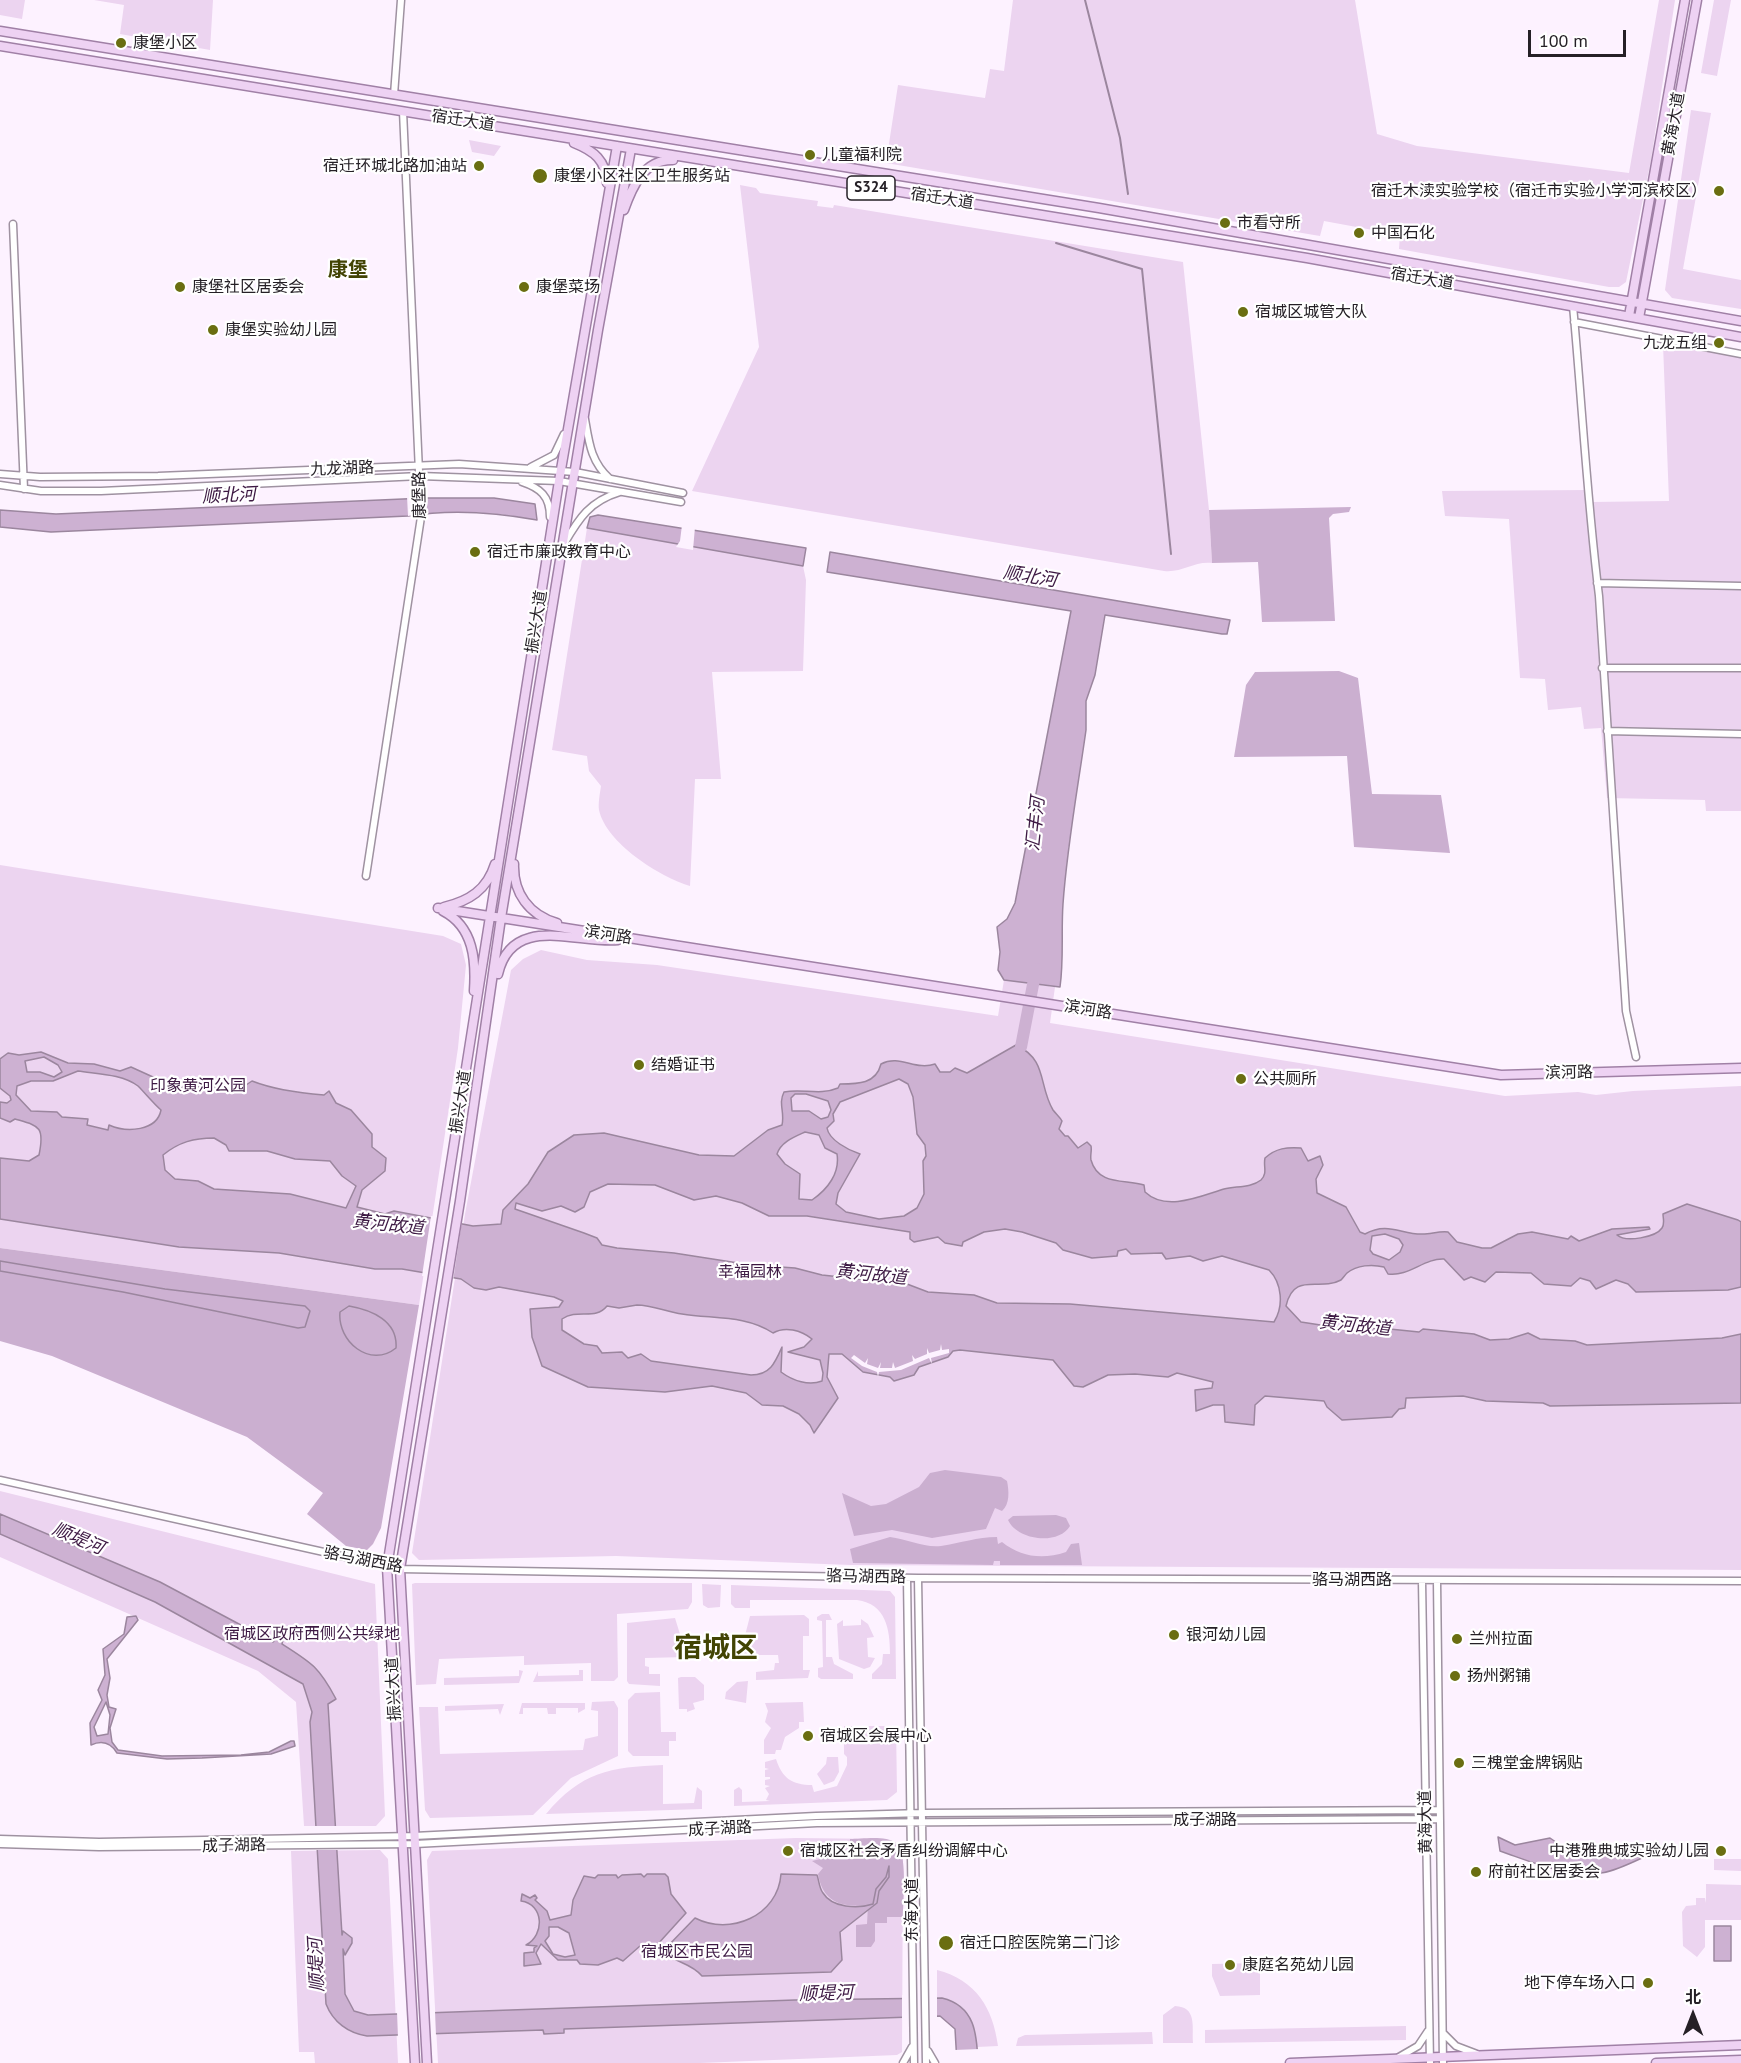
<!DOCTYPE html>
<meta charset="utf-8">
<style>
body{margin:0}
#map{position:relative;width:1741px;height:2063px;overflow:hidden;background:#fdf2ff;font-family:"PT Sans","Noto Sans SC",sans-serif}
canvas{display:block}
.north{position:absolute;left:1663px;top:1985px;width:60px;height:60px;-webkit-text-stroke:4px #fff;paint-order:stroke;rotate:0deg;font-size:16px;font-weight:700;line-height:24px;text-align:center;color:#252026}
.north::after{content:'';display:block;margin:auto;width:21px;height:27px;background:#252026;clip-path:polygon(50% 0,100% 100%,50% 72%,0 100%)}
.scale{position:absolute;left:1528px;top:30px;width:98px;height:27px;box-sizing:border-box;border:3px solid #252026;border-top:0;padding-left:8px;font-size:18px;line-height:21px;white-space:nowrap;color:#252026;-webkit-text-stroke:4px #fff;paint-order:stroke}
</style>
<div id="map">
<canvas width="1741" height="2063"></canvas>
<div class="north">北</div>
<div class="scale">100 m</div>
</div>
<script>
const ctx = document.querySelector('canvas').getContext('2d');
ctx.lineJoin = 'round';
function paint(path, color) {
  ctx.fillStyle = color;
  ctx.fill(path, 'evenodd');
}
function trace(path, color, width, dash) {
  ctx.strokeStyle = color;
  ctx.lineWidth = width;
  ctx.lineCap = dash ? 'butt' : 'round';
  ctx.setLineDash(dash || []);
  ctx.stroke(path);
}
function drawText(font, color, halo, rows, align = 'center') {
  ctx.font = font + ' "PT Sans","Noto Sans SC",sans-serif';
  ctx.lineWidth = 4.5;
  ctx.setLineDash([]);
  ctx.textBaseline = 'middle';
  ctx.strokeStyle = halo;
  ctx.fillStyle = color;
  for (const [text, x, y, turn = 0] of rows) {
    ctx.save();
    ctx.translate(x, y);
    ctx.rotate((+turn || 0) * Math.PI / 180);
    ctx.textAlign = isNaN(turn) ? turn : align;
    if (halo) ctx.strokeText(text, 0, 0);
    ctx.fillText(text, 0, 0);
    ctx.restore();
  }
}
paint(new Path2D(`
 M0 0H25L22 19 0 15Z
 M94 0H213L210 50 120 34 124 5Z
 M1013 0H1355L1377 134 1417 146 1629 173 1659 0H1675L1651 160 1626 282 1619 287H1609L1399 249 1400 235 1324 221 1320 236 886 163 898 85 985 98 990 69 1004 71Z
 M1714 0H1731L1717 76 1701 73Z
 M1691 110 1711 113 1683 269 1741 280V309L1672 298 1665 290Z
 M469 140 501 146 494 156 472 152Z
 M740 185 756 188 760 193 818 201 817 206 833 208 834 205 1183 262 1209 510 1212 563C1194 561 1182 573 1164 571L692 491 759 347Z
 M1663 344 1741 356V811H1706L1705 800 1607 798 1601 728 1584 729 1581 707 1548 710 1545 679 1520 678 1509 519 1445 516 1442 491 1590 490 1592 502 1669 501Z
 M587 528 803 566 806 580 803 671 712 672 721 779H695L690 886C660 877 606 843 599 810 598 803 600 793 601 786L589 771 587 756 552 750Z
 M0 865 443 936 461 944 466 965 458 1048 419 1305 0 1248Z
 M541 950 587 960 657 965 998 1016 1004 980 1055 987 1050 1023 1505 1096 1578 1092 1596 1095 1633 1091 1741 1086V1570L851 1565 616 1556 419 1560 412 1553 465 1214 511 970 523 959Z
 M0 1491 375 1584 385 1816 376 1826H304L296 1702 258 1671 0 1557Z
 M415 1583H692V1602L688 1609 617 1614 618 1677 614 1681H591V1663L524 1665V1656L439 1659 436 1684 416 1685 412 1584Z
 M702 1584 721 1585 720 1607 708 1608 703 1605Z
 M731 1585 890 1591 895 1597 896 1679H872V1674L882 1664 883 1654H890C890 1629 886 1604 857 1600H750V1608H735L731 1604Z
 M822 1614H829L832 1620H826V1657H832L834 1664 853 1674V1679H821L818 1677V1668L823 1667 822 1621 817 1620V1617Z
 M804 1615 809 1619V1636H803V1670H810L808 1678 756 1680V1672L774 1670 775 1663H779L778 1655H740L750 1616Z
 M675 1618 687 1657 645 1658V1666L649 1667V1674H660V1686L629 1684 627 1681V1623Z
 M861 1619 868 1624 874 1637 867 1638 868 1657 875 1658 870 1667 864 1669 839 1659 837 1624 843 1620V1626L861 1625Z
 M519 1670 523 1671 519 1683 444 1685V1678L519 1676Z
 M579 1670H583V1681L533 1682 538 1671V1676L579 1675Z
 M681 1677H695L704 1685V1700L693 1703 695 1709 687 1712V1709H679L678 1678Z
 M748 1681 746 1703 725 1699 726 1692 737 1682Z
 M660 1692 661 1732H676V1741H669V1756H633L628 1751V1700L635 1693Z
 M614 1701 618 1708V1756L571 1778 533 1815 430 1818 425 1810 419 1707H438L440 1754 583 1750 585 1739 598 1736V1711L591 1710 592 1702Z
 M803 1702 804 1722H799V1728L785 1737 781 1750H776L775 1754H764V1740L771 1728 765 1722 768 1711 765 1703Z
 M522 1703H585V1709L578 1713V1708H556V1714H548L547 1708H523V1714H519Z
 M504 1704 500 1715 498 1709 445 1711V1706Z
 M844 1726H896L897 1792 887 1800 734 1806V1790L739 1787 742 1790V1802L770 1801 766 1800 769 1794 765 1788 770 1786 765 1785V1780L770 1779V1777H765V1770L769 1769 765 1768V1762L776 1759C782 1778 792 1785 812 1785L814 1792 837 1786 847 1765V1757L844 1754Z
 M827 1757H838L839 1772 834 1781 824 1785 817 1774 826 1764Z
 M663 1765V1804L694 1803 697 1787 702 1791V1809L546 1814C581 1772 610 1767 663 1765Z
 M796 1838 886 1839 896 1843 903 1853 902 2052 897 2055 700 2063H438L427 1860 432 1851Z
 M380 1850 388 1859 398 2063H315L314 2052H299L291 1851Z
 M1714 1859H1741V1871L1714 1870Z
 M1706 1884 1741 1885V1920H1705V1947L1697 1957 1683 1946 1682 1912 1686 1906 1696 1905V1898H1705L1706 1903Z
 M1260 1963V1995L1220 1996 1212 1976V1964Z
 M937 1970C976 1980 993 2008 998 2046L977 2047C977 2023 962 2001 937 1998Z
 M1175 2006C1197 2007 1192 2026 1193 2043H1163V2015Z
 M1406 2026V2040L1205 2043V2030Z
 M1152 2032 1153 2044 1016 2046 1018 2038 1025 2035Z`), '#ecd4f0');
paint(new Path2D(`
 M1351 507 1349 512 1333 514 1329 518 1335 621 1262 622 1258 562 1212 563 1209 510Z
 M1339 671 1358 678 1372 794 1441 795 1450 853 1354 847 1347 756 1234 757 1246 685 1255 672Z
 M0 1248 419 1305 381 1528 373 1544 367 1550 346 1546 307 1514 323 1493 247 1437 52 1356 0 1341Z
 M945 1470 1001 1477 1007 1481C1009 1491 1010 1504 1002 1511L995 1508 986 1529 932 1538 892 1530 854 1536 842 1493 871 1506 886 1504 919 1487 930 1473Z
 M1056 1515 1066 1518 1070 1526C1058 1546 1017 1540 1008 1520L1013 1516Z
 M890 1537C907 1539 924 1548 941 1546 961 1543 977 1537 997 1537L998 1544 1002 1542C1021 1557 1042 1560 1066 1552L1071 1544 1079 1543 1082 1565H1000V1561H994L993 1565 853 1563 850 1549Z
 M850 1839C862 1839 886 1835 896 1843 908 1853 903 1901 903 1917H887V1923H875V1941L871 1947H856V1925L867 1924 868 1905C841 1908 823 1902 818 1874L823 1868 812 1861 828 1857H850Z`), '#cbafd0');
const water = new Path2D(`
 M426 498H494L535 504 537 520C494 512 451 509 408 516L51 532 0 527V510L56 514Z
 M598 515 806 548 803 566 587 528 590 517Z
 M830 552 1230 620 1227 634H1222L1105 615 1095 675 1086 701V730C1078 787 1067 846 1063 904 1061 932 1064 959 1060 987L1004 980 998 970 1000 952 997 927 1007 919 1015 903 1071 611 827 572Z
 M1016 1045C1048 1060 1038 1085 1053 1110 1056 1114 1060 1117 1062 1121L1059 1129 1065 1136H1068L1078 1148 1087 1142 1091 1146C1092 1151 1090 1155 1091 1160 1098 1186 1126 1179 1144 1185L1145 1192C1166 1212 1201 1196 1224 1189 1236 1186 1251 1188 1261 1180 1268 1173 1263 1166 1265 1158 1276 1148 1287 1147 1301 1148L1308 1161 1320 1156 1323 1165 1316 1179 1317 1193 1346 1207 1360 1232 1365 1234C1388 1221 1402 1235 1423 1234 1431 1234 1439 1231 1448 1232L1457 1242 1482 1248H1491L1518 1234 1532 1232 1568 1239 1571 1236 1579 1241 1612 1229 1649 1227 1650 1229 1617 1235C1626 1243 1656 1237 1662 1228 1665 1224 1663 1218 1663 1214L1687 1204 1738 1220 1741 1222V1287L1728 1290 1636 1292 1628 1284 1616 1280 1596 1289 1590 1281 1580 1278 1571 1286 1544 1284 1531 1273 1496 1272 1485 1282 1471 1277 1464 1280 1444 1259C1424 1258 1409 1277 1388 1274L1384 1267C1372 1264 1357 1265 1347 1273 1345 1275 1343 1278 1341 1280 1319 1292 1294 1271 1286 1306L1301 1322 1353 1330 1380 1328 1419 1332 1423 1329 1474 1334 1490 1340 1509 1339 1528 1333 1540 1339 1575 1341 1587 1345 1722 1338 1741 1334V1403L1550 1406 1543 1403 1486 1401 1463 1396 1406 1398 1405 1408 1399 1409 1392 1417 1342 1420 1327 1407 1324 1401 1265 1396 1255 1405 1254 1425 1225 1422 1224 1405H1213L1196 1411 1195 1390 1212 1388 1213 1382 1177 1373 1168 1377 1135 1374 1108 1375 1083 1387 1074 1386 1053 1360 960 1350 953 1351 948 1357 919 1367 914 1375 894 1381 890 1377 863 1372 842 1354H829L827 1377 838 1398 814 1433 810 1425 799 1414 783 1406 762 1405 746 1393 712 1386 665 1392 588 1387 542 1366 532 1337 530 1309 559 1307 563 1301 554 1297 499 1287 486 1290 474 1288 461 1279 402 1269H375L279 1253 179 1247 0 1219V1158L29 1161 39 1155C45 1126 39 1126 15 1119L10 1122 0 1118V1102L7 1103 11 1100 10 1096 0 1088V1059L8 1053 19 1055 41 1052 68 1063 94 1064 120 1071 131 1067 175 1087H215L229 1084 240 1089 252 1081C275 1090 299 1093 324 1095L329 1091 336 1103 351 1110 372 1134V1147L386 1158 385 1171 362 1190 357 1207 385 1214 394 1211 473 1226 501 1224 503 1210 528 1184 548 1152 574 1135 604 1133 699 1155 734 1156 768 1130 782 1125C785 1112 778 1104 784 1092 803 1088 819 1096 838 1088L840 1084C858 1084 876 1084 881 1064 900 1054 915 1071 935 1064L940 1072H950L955 1068 967 1073ZM44 1057 58 1065 62 1072 54 1077 40 1072H27L25 1061ZM78 1071C97 1074 122 1074 138 1086 146 1094 153 1103 161 1110 157 1131 127 1133 109 1125L108 1130 87 1125 88 1119 62 1117 57 1112 31 1111 16 1095 17 1086 31 1081H53ZM899 1079 908 1084 913 1097 917 1134 925 1145 926 1156 923 1161 924 1194 917 1208 904 1216 879 1219 846 1212 836 1204 838 1193 860 1154C848 1150 829 1140 827 1128L834 1121 833 1114 840 1102ZM795 1094H806L828 1101 831 1110 828 1117 821 1119 809 1111H792L791 1098ZM805 1132 819 1135 825 1148 837 1154C840 1173 828 1189 812 1200L799 1199 800 1174 785 1164 777 1154C781 1142 794 1137 805 1132ZM214 1138 226 1145 229 1151H267L295 1159 330 1161 342 1176 356 1186 346 1208 290 1194 214 1189 198 1181 175 1179 165 1170 163 1155C179 1142 194 1138 214 1138ZM608 1184 655 1185 694 1200 716 1196 742 1203 769 1216H807L910 1232V1239L914 1242 938 1237 945 1243 962 1246 963 1242 984 1232 1005 1229 1022 1232 1056 1243 1063 1250 1092 1258 1117 1256 1118 1251 1126 1249 1131 1254 1162 1253 1166 1259 1190 1256 1203 1261 1222 1256 1269 1270C1282 1283 1284 1306 1274 1322L1070 1304 997 1303 974 1295 928 1292 907 1284 822 1275 795 1268 751 1265 674 1253 617 1248 602 1245 597 1238 584 1233 515 1209 516 1203 542 1211 561 1206 575 1212 584 1207 590 1192ZM1385 1234 1399 1239 1403 1245 1400 1252 1389 1260 1373 1254 1370 1250 1372 1236ZM637 1305C652 1305 667 1312 682 1314 713 1319 746 1315 773 1333 785 1326 801 1330 812 1339L804 1347 788 1352 820 1360 823 1373 822 1381C809 1386 793 1381 781 1372L782 1347C775 1363 770 1375 751 1375L651 1361 641 1354 628 1358 622 1352 602 1353 597 1346 584 1344 562 1330V1319C578 1308 595 1321 607 1306L619 1308Z
 M0 1261 165 1289 305 1306 310 1311 305 1327 298 1328 123 1292 0 1271Z
 M349 1306C372 1310 398 1321 396 1348 370 1369 337 1341 340 1312Z
 M0 1514 160 1582 254 1632 259 1630 273 1642 278 1636 273 1633 277 1626 284 1635 282 1644C312 1663 319 1667 336 1699L328 1704 342 1935 343 1931 352 1938V1943L345 1955 343 1949 345 1994 354 2011 368 2015 795 2000 942 1998C975 2006 977 2034 978 2063H957L955 2029 940 2016 564 2029V2033L544 2034 543 2030 367 2036C348 2033 333 2022 326 2004L310 1722 312 1712 303 1684 155 1602 0 1534Z
 M136 1616 138 1620 107 1659 110 1678 107 1695 109 1707 116 1709 110 1728 112 1742 118 1750 162 1756 241 1755 269 1752 291 1741H294L295 1746 271 1754 202 1758 167 1759 117 1753C111 1743 102 1740 91 1745L90 1723 102 1700 98 1690 105 1675 103 1649 124 1634 127 1617ZM106 1702 110 1715 108 1734 97 1736 94 1727Z
 M1498 1837 1515 1845 1550 1838 1573 1854 1588 1846 1604 1851 1625 1844 1643 1849 1657 1841 1658 1852C1640 1857 1617 1872 1600 1873 1565 1877 1532 1862 1500 1851Z
 M889 1866V1877L879 1891 877 1903 840 1932 842 1960 831 1972 702 1976C690 1962 674 1963 663 1951L695 1918C730 1936 778 1916 781 1874L817 1875C819 1880 819 1888 823 1893 832 1908 858 1909 873 1904L876 1889 886 1877Z
 M641 1874 644 1877 647 1874H665L668 1877 671 1894 686 1913 657 1945 640 1946 623 1961 617 1958 598 1965 580 1964 577 1960H558L541 1944 536 1953 541 1964 524 1966V1953L534 1952V1948L537 1946 526 1945C545 1935 544 1904 521 1901L522 1894 530 1898 535 1895 537 1898 535 1900 547 1911 550 1920 571 1915 573 1900 584 1876 595 1878 598 1875H616L618 1878 622 1875ZM549 1927H558L569 1933 575 1955 565 1957 553 1954 545 1941 549 1936Z
 M1714 1926H1731V1961H1714Z`);
paint(water, '#cdb1d2');
trace(water, '#9b869e', 1.5);
paint(new Path2D(`
 M426 495 427 513 408 516 407 496Z
 M682 525 695 527 693 550 676 547 680 541Z
 M431 1216 462 1221 453 1281 422 1276Z
 M941 1344 942 1350 949 1349V1353L931 1358 932 1364 929 1358 901 1370 879 1372 878 1377 877 1372 862 1366 851 1358 854 1355 865 1363 868 1358 867 1364 878 1368 881 1362 880 1368H892L893 1362 895 1368 913 1361 912 1355 915 1359 927 1354V1348L929 1353 940 1350Z
 M313 1826H339L340 1850H315Z
 M902 1995H937V2019L902 2020Z
 M435 2011 436 2036 398 2038 397 2012Z
 M980 2049 981 2063H954V2050Z`), '#fdf2ff');
trace(new Path2D(`
 M1085 0 1120 138 1128 194
 M1056 243 1142 269 1171 554`), '#9b869e', 2);
trace(new Path2D(`
 M1021 1047 1036 969`), '#cdb1d2', 12);
const minor = new Path2D(`
 M394 95 401 0
 M13 224 24 489
 M1573 306C1582 403 1587 500 1599 596L1626 1011 1636 1057
 M1574 322 1741 354
 M585 419C589 443 591 462 610 479
 M531 467 554 455 564 434
 M0 474 40 477 158 476 459 464 575 472 683 493
 M522 482C540 488 550 496 550 517
 M0 485 41 491H101L420 476 559 481 681 502
 M564 544C579 518 590 501 620 492
 M1597 583 1741 586
 M1602 668H1741
 M1607 731 1741 734
 M366 876 421 517 403 111
 M0 1480 400 1569 918 1578 1741 1581
 M907 1578 914 2063
 M918 1578 926 2063
 M1422 1581 1430 2063
 M1437 1581 1443 2063
 M0 1839 99 1842 414 1836 816 1816 923 1813 1439 1810
 M0 1844 99 1847 415 1844 817 1823 1439 1819
 M1443 2033 1456 2046 1477 2054
 M928 2051 935 2063
 M1399 2057 1418 2046 1428 2031
 M903 2063 912 2047`);
const major = new Path2D(`
 M0 31 1099 208 1741 321
 M0 46 1307 258 1741 337
 M574 143C594 151 606 160 607 183
 M624 210C632 187 644 159 673 160
 M1629 316 1685 0
 M1639 318 1697 0
 M514 864C513 893 529 915 557 923
 M444 907C469 901 487 890 495 864
 M438 908 1501 1075 1741 1068
 M443 911C474 927 476 961 474 991
 M498 974C512 913 577 944 618 940
 M415 2063 387 1567 559 481 617 146
 M427 2063 400 1569 460 1201 501 918 598 330 631 149
 M1290 2063 1741 2045
 M1656 2063 1741 2060`);
trace(minor, '#9f92a1', 9);
trace(major, '#a080a6', 11);
trace(minor, '#fff', 6);
trace(major, '#eed2f3', 8);
for (const [x, y, r, color] of [
 [121,43,6,"#6a6e11"],
 [810,155,6,"#6a6e11"],
 [479,166,6,"#6a6e11"],
 [540,176,8,"#6a6e11"],
 [1719,191,6,"#6a6e11"],
 [1225,223,6,"#6a6e11"],
 [1359,233,6,"#6a6e11"],
 [180,287,6,"#6a6e11"],
 [524,287,6,"#6a6e11"],
 [1243,312,6,"#6a6e11"],
 [213,330,6,"#6a6e11"],
 [1719,343,6,"#6a6e11"],
 [475,552,6,"#6a6e11"],
 [639,1065,6,"#6a6e11"],
 [1241,1079,6,"#6a6e11"],
 [1174,1635,6,"#6a6e11"],
 [1457,1639,6,"#6a6e11"],
 [1455,1676,6,"#6a6e11"],
 [808,1736,6,"#6a6e11"],
 [1459,1763,6,"#6a6e11"],
 [788,1851,6,"#6a6e11"],
 [1721,1851,6,"#6a6e11"],
 [1476,1872,6,"#6a6e11"],
 [946,1943,8,"#6a6e11"],
 [1230,1965,6,"#6a6e11"],
 [1648,1983,6,"#6a6e11"]
]) {
  const dot = new Path2D();
  dot.arc(x, y, r, 0, 2 * Math.PI);
  ctx.fillStyle = color;
  ctx.fill(dot);
  trace(dot, '#fff', 2);
}
for (const [x, y, w] of [
 [871,188,48]
]) {
  const box = new Path2D();
  box.roundRect(x - w / 2, y - 12, w, 24, 4.5);
  ctx.fillStyle = '#fff';
  ctx.fill(box);
  trace(box, '#252026', 1.5);
}
drawText('bold 15px', '#252026', null, [
 ["S324",871,188]
]);
drawText('16px', '#252026', '#fff', [
 ["康堡小区",133,43],
 ["儿童福利院",822,155],
 ["宿迁环城北路加油站",467,166,"right"],
 ["康堡小区社区卫生服务站",554,176],
 ["宿迁木渎实验学校（宿迁市实验小学河滨校区）",1707,191,"right"],
 ["市看守所",1237,223],
 ["中国石化",1371,233],
 ["康堡社区居委会",192,287],
 ["康堡菜场",536,287],
 ["宿城区城管大队",1255,312],
 ["康堡实验幼儿园",225,330],
 ["九龙五组",1707,343,"right"],
 ["宿迁市廉政教育中心",487,552],
 ["结婚证书",651,1065],
 ["公共厕所",1253,1079],
 ["银河幼儿园",1186,1635],
 ["兰州拉面",1469,1639],
 ["扬州粥铺",1467,1676],
 ["宿城区会展中心",820,1736],
 ["三槐堂金牌锅贴",1471,1763],
 ["宿城区社会矛盾纠纷调解中心",800,1851],
 ["中港雅典城实验幼儿园",1709,1851,"right"],
 ["府前社区居委会",1488,1872],
 ["宿迁口腔医院第二门诊",960,1943],
 ["康庭名苑幼儿园",1242,1965],
 ["地下停车场入口",1636,1983,"right"]
], 'left');
drawText('16px', '#252026', '#fff', [
 ["宿迁大道",463,121,9],
 ["黄海大道",1674,124,-80],
 ["宿迁大道",942,199,9],
 ["宿迁大道",1422,279,10],
 ["九龙湖路",342,469,-2],
 ["康堡路",420,495,-91],
 ["振兴大道",537,622,-81],
 ["滨河路",608,935,9],
 ["滨河路",1088,1010,9],
 ["滨河路",1569,1073,-1],
 ["振兴大道",461,1102,-81],
 ["骆马湖西路",363,1560,11],
 ["骆马湖西路",866,1577,1],
 ["骆马湖西路",1352,1580],
 ["振兴大道",394,1689,-93],
 ["成子湖路",1205,1820],
 ["黄海大道",1426,1822,-91],
 ["成子湖路",720,1829,-3],
 ["成子湖路",234,1846,-1],
 ["东海大道",912,1910,-90]
]);
drawText('16px', '#3d1943', '#fff', [
 ["印象黄河公园",198,1086],
 ["幸福园林",750,1272],
 ["宿城区政府西侧公共绿地",312,1634],
 ["宿城区市民公园",697,1952]
]);
drawText('italic 18px', '#3d1943', '#fff', [
 ["顺北河",229,496,-3],
 ["顺北河",1030,577,9],
 ["汇丰河",1036,824,-84],
 ["黄河故道",388,1225,6],
 ["黄河故道",871,1275,6],
 ["黄河故道",1355,1326,6],
 ["顺堤河",78,1539,23],
 ["顺堤河",317,1965,-93],
 ["顺堤河",826,1994,-2]
]);
drawText('bold 20px', '#424404', '#fff', [
 ["康堡",348,270]
]);
drawText('bold 28px', '#424404', '#fff', [
 ["宿城区",716,1649]
]);
</script>
